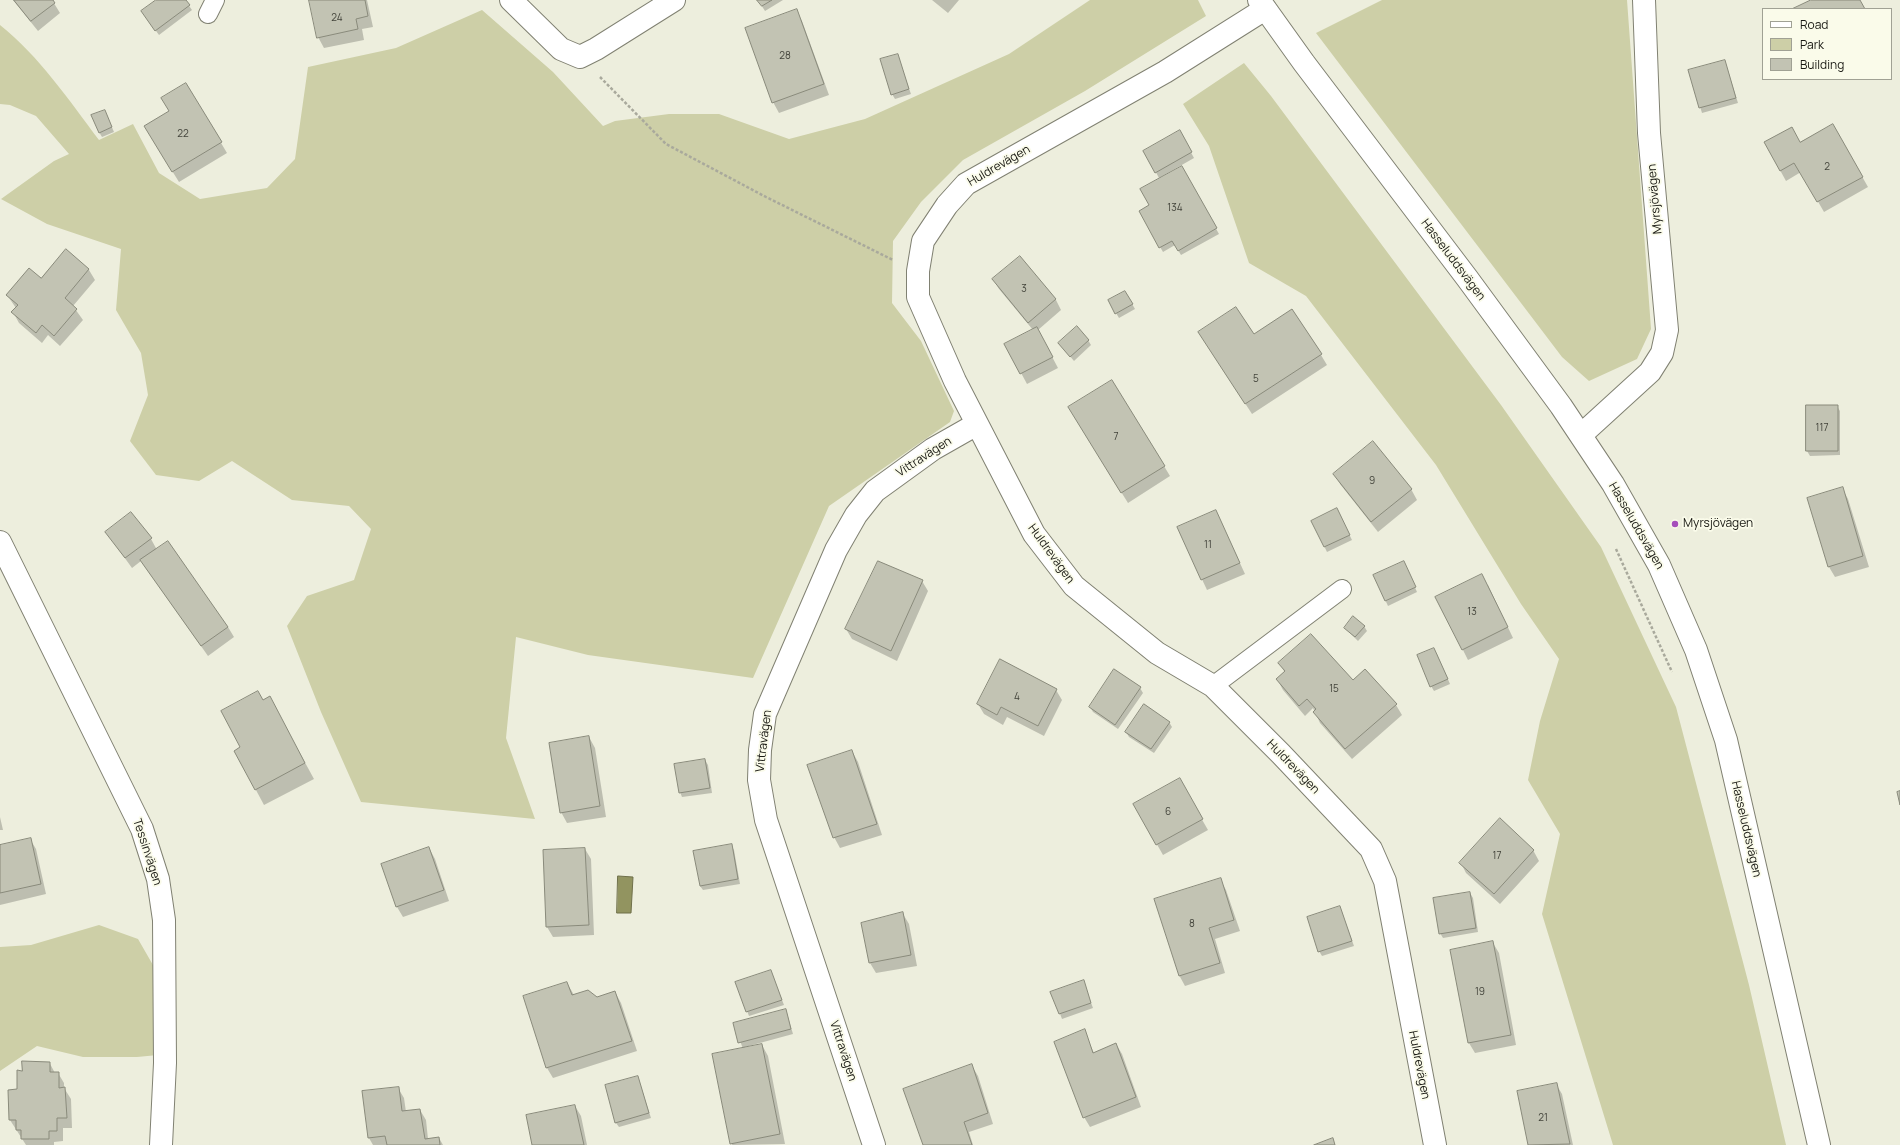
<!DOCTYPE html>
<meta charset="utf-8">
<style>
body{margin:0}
#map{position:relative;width:1900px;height:1145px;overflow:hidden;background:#edeedd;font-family:Manrope,sans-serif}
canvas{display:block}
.legend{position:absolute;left:1762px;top:8px;width:130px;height:72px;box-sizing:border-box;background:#fafbea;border:1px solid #a0a194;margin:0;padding:5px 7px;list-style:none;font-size:12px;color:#191913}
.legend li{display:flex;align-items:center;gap:8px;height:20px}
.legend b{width:20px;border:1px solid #a0a194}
</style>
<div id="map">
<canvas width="1900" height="1145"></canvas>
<ul class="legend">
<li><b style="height:5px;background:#fff"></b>Road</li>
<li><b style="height:11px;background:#cdcfa7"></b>Park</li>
<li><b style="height:11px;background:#c2c3b3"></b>Building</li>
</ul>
</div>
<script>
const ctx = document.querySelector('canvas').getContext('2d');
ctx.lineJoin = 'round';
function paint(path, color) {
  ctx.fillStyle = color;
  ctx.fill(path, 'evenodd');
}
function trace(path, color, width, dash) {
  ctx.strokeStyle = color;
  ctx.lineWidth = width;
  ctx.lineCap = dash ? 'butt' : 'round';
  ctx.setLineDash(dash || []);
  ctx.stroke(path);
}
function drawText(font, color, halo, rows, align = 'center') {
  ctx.font = font + ' Manrope,sans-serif';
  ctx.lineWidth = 3.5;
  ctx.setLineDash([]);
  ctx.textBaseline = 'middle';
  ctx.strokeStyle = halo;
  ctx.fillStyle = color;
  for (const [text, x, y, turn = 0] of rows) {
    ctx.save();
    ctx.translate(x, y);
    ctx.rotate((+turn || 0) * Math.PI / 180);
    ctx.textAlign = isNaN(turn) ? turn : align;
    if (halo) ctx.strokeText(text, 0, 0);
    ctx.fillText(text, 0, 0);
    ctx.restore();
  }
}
paint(new Path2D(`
 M1090 0H1198L1206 16 1085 91 963 160 921 202 893 241 892 303 921 341 954 411 950 422 829 506 753 678 588 655 516 637 506 738 535 819 361 802 321 712 287 626 307 596 354 580 371 529 349 506 292 500 232 461 199 481 156 475 130 441 148 395 141 353 116 310 121 249 47 224 1 199 54 161 69 154 36 116 10 105 0 104V25C39 56 69 100 99 140L133 124 159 173 200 199 267 188 295 159 308 67 396 48 482 10 553 72 603 126 615 121 669 114H719L789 139 865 119 1009 54Z
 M1382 0H1627L1651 329 1637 359 1589 381 1562 357 1316 33Z
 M1244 63 1271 96 1501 405 1601 547 1676 707 1749 985 1786 1145H1613L1542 914 1560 834 1528 780 1540 721 1559 659 1521 604 1436 465 1306 296 1249 263 1209 146 1183 104Z
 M99 925 138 939 157 972 158 1055 137 1057H83L37 1046 0 1071V947L31 945Z`), '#cdcfa7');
const water = new Path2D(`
 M618 876 633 877 631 913H617Z`);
paint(water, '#929460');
trace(water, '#6e6f49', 1);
paint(new Path2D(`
 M13 0H52L60 13 38 31Z
 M158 0H185L192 10 159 35 145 16Z
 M310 0H367L373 27 362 29 364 40 324 48 318 37Z
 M758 0H783L765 11Z
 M932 0H959L948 13Z
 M796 10 802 21 829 95 779 113 773 102Z
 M897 55 911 94 895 99 892 94Z
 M1725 61 1738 103 1702 113 1689 71Z
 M186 84 227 153 179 182 151 137 170 112Z
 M105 111 114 132 102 137 99 132Z
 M1833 125 1868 187 1824 212 1801 172 1786 181 1765 143H1800Z
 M1180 132 1194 158 1159 178 1145 152Z
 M1182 167 1219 234 1181 255 1175 245 1163 252 1140 212 1150 206Z
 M66 250 89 270 95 280 73 306 83 320 60 346 48 335 42 343 19 323 13 312 16 308 7 295 41 279Z
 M1020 257 1056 300 1061 310 1038 330 1058 368 1027 384 1006 345 1033 330 999 289 993 279Z
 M1125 292 1135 309 1119 318 1109 301Z
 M1254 335 1321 355 1327 365 1252 414 1206 343Z
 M1088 340 1091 345 1074 361 1059 343Z
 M1837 406 1840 411V455L1810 456 1807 451Z
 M1075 418 1164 466 1170 476 1128 503Z
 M1334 474 1411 489 1417 500 1378 532 1340 484Z
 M1842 488 1848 499 1869 567 1835 577 1829 567Z
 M1216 511 1245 574 1207 590 1178 528Z
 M1339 514 1352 540 1327 552 1312 521Z
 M106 532 151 539 157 550 228 627 234 637 208 656 141 561 132 568Z
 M1406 567 1417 592 1388 606 1374 576Z
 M922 581 928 591 897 661 852 639 846 629Z
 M1488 585 1513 638 1468 660 1463 650Z
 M1364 626 1367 631 1358 641 1345 628Z
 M1437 654 1450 684 1434 691 1431 686Z
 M1280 664 1352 682 1396 705 1402 715 1352 759 1320 723 1313 708 1305 716 1283 690 1277 679 1285 673Z
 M1140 688 1143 693 1118 729 1093 712 1090 707Z
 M1056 690 1062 700 1044 736 1007 717 1003 725 984 714 978 704Z
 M263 701 278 713 314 779 264 805 235 751 241 747Z
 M1169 722 1172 727 1154 753 1129 737 1126 732Z
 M589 737 595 748 606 817 567 823 561 812Z
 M852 751 858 762 882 835 840 848 834 837Z
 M705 760 708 765 712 793 682 797 680 792Z
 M1185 790 1208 830 1163 855 1134 804Z
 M0 817 3 830H0Z
 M30 839 36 849 46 894 0 905V846Z
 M731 845 734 850 740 884 703 890 700 886Z
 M429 848 435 859 449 901 403 917 397 907 382 865Z
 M585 849 591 859 594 935 553 937 547 927Z
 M1533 850 1539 861 1500 904 1466 873 1461 863Z
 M1220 879 1226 890 1240 931 1215 939 1225 973 1185 986 1179 975Z
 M1470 893 1473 898 1478 932 1443 938 1440 933Z
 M1340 907 1354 946 1322 956 1319 951Z
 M903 914 909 924 917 966 876 973 870 963Z
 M1493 943 1499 953 1516 1045 1475 1053 1469 1043 1451 951Z
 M771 971 784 1005 749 1016 747 1011Z
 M1083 981 1093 1008 1062 1019 1052 993Z
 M567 983 574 995 597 998 615 992 621 1003 637 1051 553 1078 547 1068 524 997Z
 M786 1010 793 1034 745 1047 746 1048 762 1045 768 1056 785 1144 732 1145 743 1049 734 1024Z
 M1084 1031 1094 1053 1116 1044 1122 1054 1141 1107 1090 1127 1084 1117Z
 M49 1062 55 1073H58L64 1083V1088L71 1099 72 1128H63V1141L54 1142V1145H26L10 1120 9 1091 18 1090 23 1072Z
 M972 1066 978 1076 993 1124 969 1132 973 1145H924Z
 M638 1077 651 1118 619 1127 616 1123Z
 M1556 1084 1562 1094 1573 1145H1529L1518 1092Z
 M398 1088 404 1098 406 1112 420 1110 426 1120 428 1139 439 1138 443 1145H373L369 1138Z
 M575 1106 581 1116 587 1145H533Z`), '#0003');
const building = new Path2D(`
 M14 0H53L55 3 31 21Z
 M156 0H186L190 5 155 31 141 11Z
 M309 0H365L368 16 356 19 358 29 317 38Z
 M757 0H772L762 6Z
 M1811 0H1860L1865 9H1792Z
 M797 9 824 84 772 103 745 28Z
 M898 54 909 89 891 95 880 59Z
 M1725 60 1736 98 1699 108 1688 70Z
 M186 83 222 142 172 172 144 126 169 111 161 98Z
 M105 110 112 127 99 133 91 115Z
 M1833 124 1863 177 1817 202 1794 163 1780 171 1764 142 1792 127 1800 142Z
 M1180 130 1192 152 1155 173 1143 151Z
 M1182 166 1217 228 1178 251 1172 241 1159 248 1139 211 1149 205 1140 189Z
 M66 249 89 269 65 298 77 309 54 336 42 325 36 333 11 312 18 305 6 295 29 268 41 278Z
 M1020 256 1056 299 1028 323 992 279Z
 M1125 291 1133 304 1115 314 1108 300Z
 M1236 307 1254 334 1292 309 1322 354 1245 404 1198 332Z
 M1077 326 1089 340 1070 357 1058 343Z
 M1037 327 1053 357 1020 374 1004 344Z
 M1112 380 1165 466 1121 493 1068 407Z
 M1806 405H1838V451H1806Z
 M1373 441 1412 489 1371 522 1333 474Z
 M1843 487 1863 556 1828 567 1807 498Z
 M1337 508 1350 535 1324 547 1311 521Z
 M1216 510 1240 563 1201 580 1177 527Z
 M131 512 152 538 125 558 105 532Z
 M168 541 228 627 201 646 140 560Z
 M878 561 923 580 891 651 845 629Z
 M1404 561 1416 587 1385 601 1373 575Z
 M1482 574 1508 627 1462 650 1435 597Z
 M1353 616 1365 626 1355 637 1344 628Z
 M1311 634 1353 680 1365 669 1397 704 1345 749 1313 712 1316 709 1307 699 1299 706 1276 679 1285 671 1278 663Z
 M1434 648 1448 679 1430 687 1417 655Z
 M1000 659 1057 689 1038 726 1001 707 997 715 977 704Z
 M1114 669 1141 687 1115 725 1089 707Z
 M258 691 263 700 270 696 305 763 255 790 234 751 240 747 221 711Z
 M1144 704 1170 722 1151 749 1125 732Z
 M589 736 600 806 560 813 549 743Z
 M852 750 877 824 833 838 807 765Z
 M705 759 710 788 679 793 674 764Z
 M1180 778 1203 819 1156 845 1133 804Z
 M1900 791V805L1897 792Z
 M1500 818 1534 850 1494 894 1459 863Z
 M31 838 41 884 0 893V845Z
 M732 844 738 879 700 886 693 851Z
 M429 847 444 890 396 907 381 864Z
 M585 848 589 925 546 927 543 850Z
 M1221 878 1234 920 1209 928 1220 963 1179 976 1154 899Z
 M1470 892 1476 928 1439 934 1433 898Z
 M1340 906 1352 941 1318 952 1307 917Z
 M903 912 911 955 869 963 861 923Z
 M1493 941 1511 1035 1468 1043 1450 950Z
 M771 970 782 1000 746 1012 735 982Z
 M1084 980 1091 1003 1059 1014 1050 992Z
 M567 982 572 995 588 990 597 997 615 991 632 1041 546 1068 523 996Z
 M786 1009 791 1029 738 1043 733 1023Z
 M1085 1029 1093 1053 1116 1043 1136 1097 1083 1118 1054 1042Z
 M762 1044 780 1134 730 1144 712 1054Z
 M22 1061 50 1062V1072H59V1088L65 1087 67 1118H57V1131H49V1139H21V1130H16V1120H9L8 1090 17 1089V1070L22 1071Z
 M972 1064 988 1113 964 1122 972 1145H923L903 1089Z
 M638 1076 649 1113 615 1123 605 1085Z
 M1557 1083 1570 1144 1528 1145 1517 1091Z
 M399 1087 402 1111 420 1109 425 1139 439 1137 440 1145H387L385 1136 368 1138 362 1091Z
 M575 1105 584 1145H532L526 1115Z
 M1333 1138 1335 1145H1314Z`);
paint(building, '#c2c3b3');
trace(building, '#898a7b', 1);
const service = new Path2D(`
 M208 14 215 0
 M1213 686 1342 589`);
const minor = new Path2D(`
 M511 0 561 49 580 57 596 49 674 0
 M1265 9 1165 72 966 184 947 205 923 241 918 271V297L955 381 1034 534 1074 586 1157 653 1213 686 1281 754 1371 849 1385 881 1435 1145
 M1581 435 1650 372 1662 353 1667 330 1649 133 1644 0
 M0 542 142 829 158 879 164 920 165 1063 161 1145
 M874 1145 766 820 759 780 760 750 765 714 836 550 856 515 875 491 933 449 977 424`);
const tertiary = new Path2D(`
 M1259 0 1304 63 1467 278 1561 406 1613 484 1659 565 1696 650 1726 740 1819 1145`);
trace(service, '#808172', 20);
trace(minor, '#808172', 24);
trace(tertiary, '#808172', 24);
trace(new Path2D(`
 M600 77 666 144 766 197 893 260
 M1616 549 1672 672`), '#a9a99c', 2.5, [3, 2]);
trace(service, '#fff', 18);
trace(minor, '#fff', 22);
trace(tertiary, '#fff', 22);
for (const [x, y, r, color] of [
 [1675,524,4,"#a64ebb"]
]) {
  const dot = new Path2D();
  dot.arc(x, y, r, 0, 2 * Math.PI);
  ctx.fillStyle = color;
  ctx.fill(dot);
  trace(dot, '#fafbea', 1.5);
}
drawText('10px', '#43443b', null, [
 ["24",337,18],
 ["28",785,56],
 ["22",183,134],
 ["2",1827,167],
 ["134",1175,208],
 ["3",1024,289],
 ["5",1256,379],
 ["117",1822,428],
 ["7",1116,437],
 ["9",1372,481],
 ["11",1208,545],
 ["13",1472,612],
 ["15",1334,689],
 ["4",1017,697],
 ["6",1168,812],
 ["17",1497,856],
 ["8",1192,924],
 ["19",1480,992],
 ["21",1543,1118]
]);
drawText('12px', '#191913', '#fafbea', [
 ["Huldrevägen",999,166,-30],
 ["Myrsjövägen",1655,199,-95],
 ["Hasseluddsvägen",1453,260,53],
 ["Vittravägen",924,457,-33],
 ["Hasseluddsvägen",1636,526,60],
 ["Huldrevägen",1051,554,54],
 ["Vittravägen",764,741,-83],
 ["Huldrevägen",1293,767,46],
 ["Hasseluddsvägen",1746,829,77],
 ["Tessinvägen",147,852,72],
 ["Vittravägen",843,1051,72],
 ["Huldrevägen",1419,1065,79]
]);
drawText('12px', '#191913', '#fafbea', [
 ["Myrsjövägen",1683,524]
], 'left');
</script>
